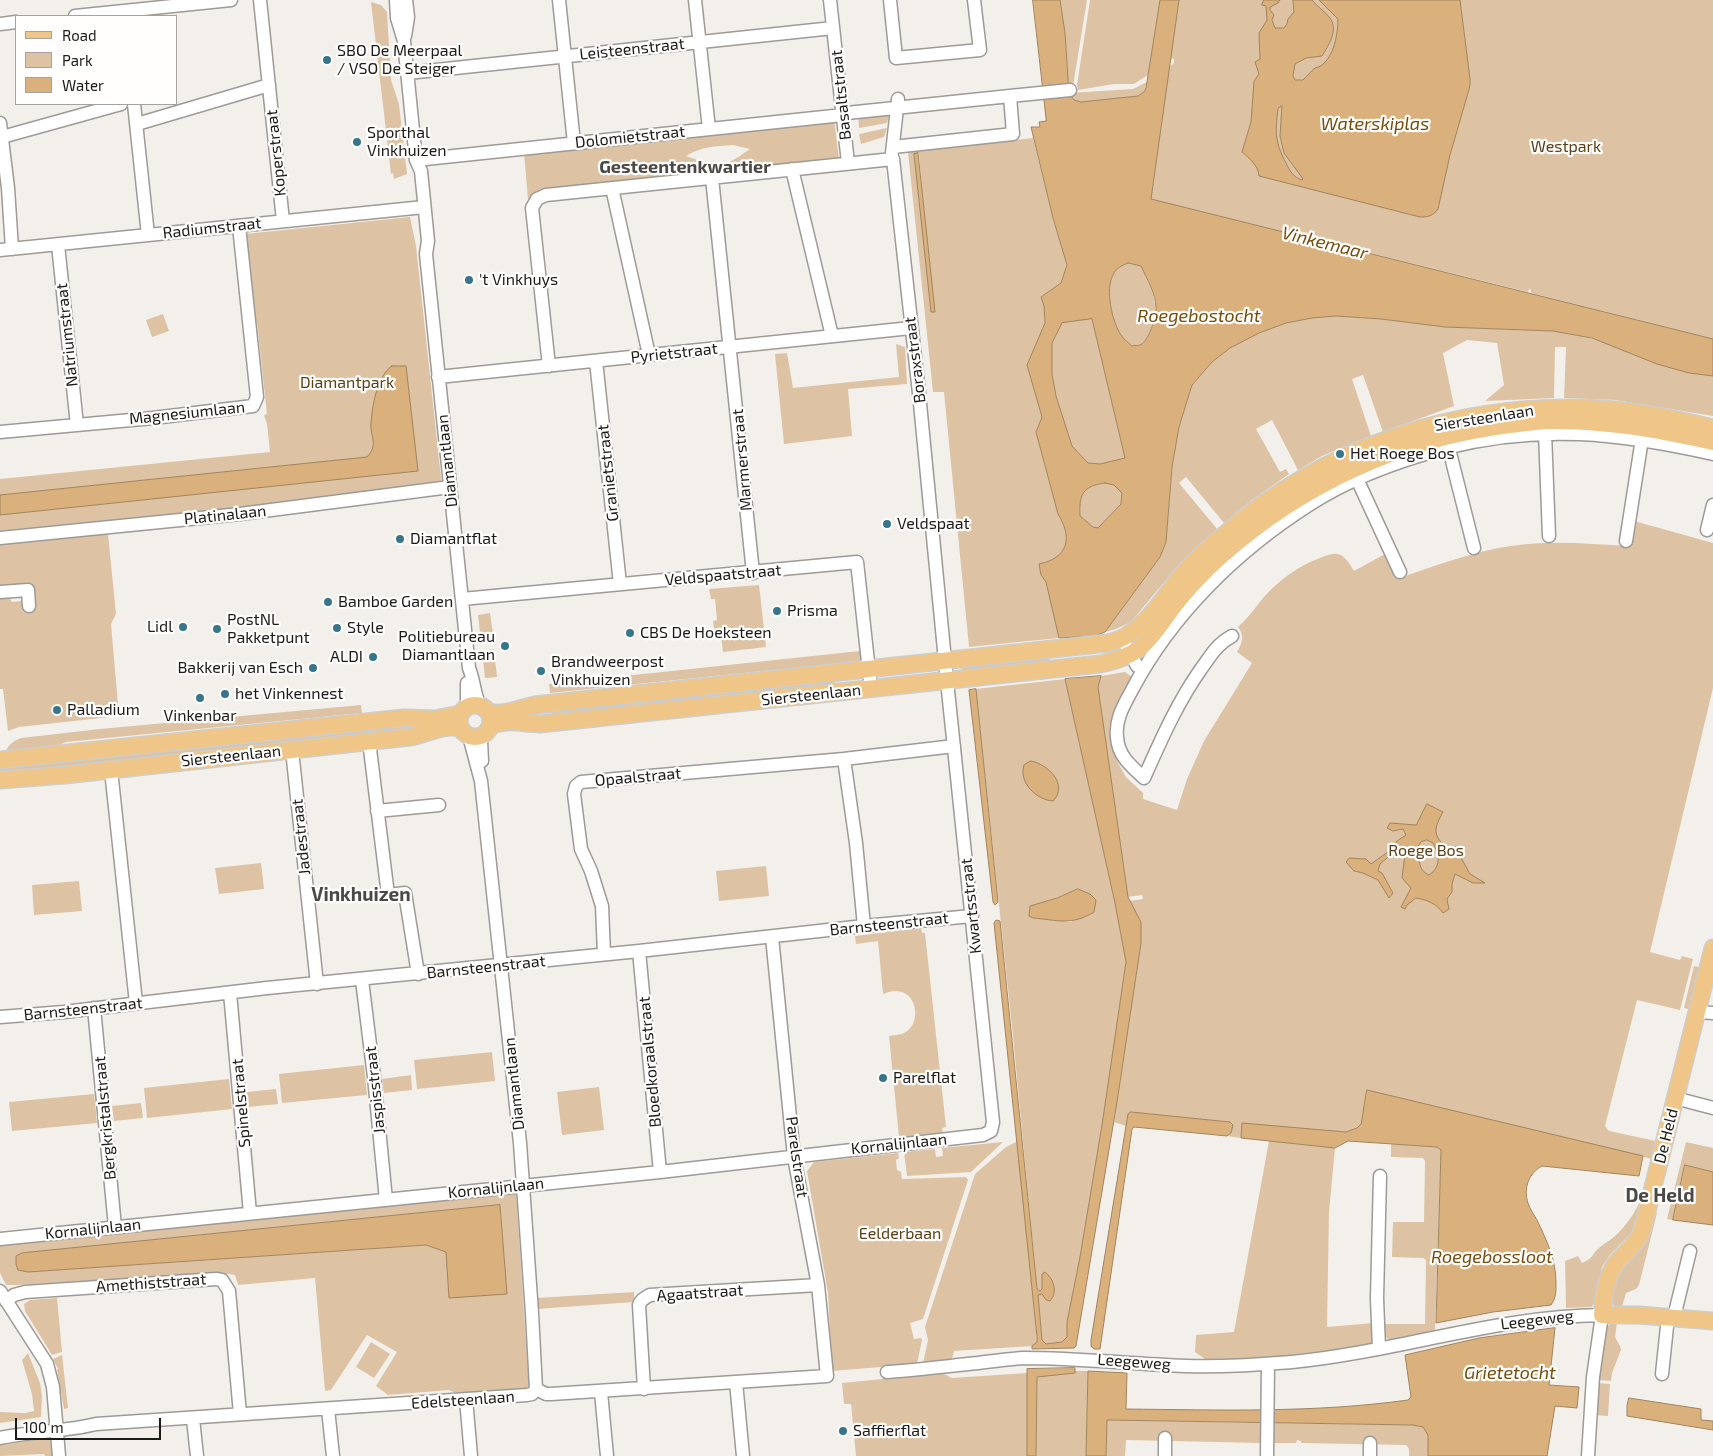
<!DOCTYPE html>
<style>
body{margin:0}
#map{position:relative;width:1713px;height:1456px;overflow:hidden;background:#f3f0ec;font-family:"Exo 2",sans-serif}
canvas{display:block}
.legend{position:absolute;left:15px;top:15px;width:162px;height:90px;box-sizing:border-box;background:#fffefc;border:1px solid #a4a3a1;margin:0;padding:6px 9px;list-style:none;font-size:15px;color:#1c1b19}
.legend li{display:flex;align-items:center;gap:10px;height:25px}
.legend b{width:25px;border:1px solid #a4a3a1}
.scale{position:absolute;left:15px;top:1418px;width:146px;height:22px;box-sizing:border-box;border:2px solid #1c1b19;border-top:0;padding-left:6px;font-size:15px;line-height:18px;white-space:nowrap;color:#1c1b19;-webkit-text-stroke:4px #fffefc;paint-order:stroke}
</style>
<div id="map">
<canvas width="1713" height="1456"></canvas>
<ul class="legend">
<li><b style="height:6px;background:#efc688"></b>Road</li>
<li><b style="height:14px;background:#ddc3a3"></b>Park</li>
<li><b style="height:14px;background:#dab17d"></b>Water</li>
</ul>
<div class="scale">100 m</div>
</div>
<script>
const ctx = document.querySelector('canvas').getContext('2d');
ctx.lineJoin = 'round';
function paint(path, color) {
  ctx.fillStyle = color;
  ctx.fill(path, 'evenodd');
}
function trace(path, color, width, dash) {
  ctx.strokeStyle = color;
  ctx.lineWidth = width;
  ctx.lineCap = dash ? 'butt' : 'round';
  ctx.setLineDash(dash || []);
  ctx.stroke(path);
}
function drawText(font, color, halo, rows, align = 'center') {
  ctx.font = font + ' "Exo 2",sans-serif';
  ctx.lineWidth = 4.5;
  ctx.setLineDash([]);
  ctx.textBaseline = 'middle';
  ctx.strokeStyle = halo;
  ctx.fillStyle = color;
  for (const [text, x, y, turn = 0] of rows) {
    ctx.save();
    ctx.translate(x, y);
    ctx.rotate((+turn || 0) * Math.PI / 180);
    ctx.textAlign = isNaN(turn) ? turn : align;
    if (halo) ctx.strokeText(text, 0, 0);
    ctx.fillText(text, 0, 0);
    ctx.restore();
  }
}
paint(new Path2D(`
 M1060 0H1087L1073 86 1069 89 1065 33Z
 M1090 0H1160L1148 75 1134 84H1114L1078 90 1077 85Z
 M1179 0H1713V339L1531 293V290L1529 289 1528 292 1151 199 1169 67 1174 63V58L1170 61Z
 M371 2 381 5 387 12 391 80 399 104 407 174 394 179 393 173 391 174Z
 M1147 82 1144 92 1138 96 1081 102 1074 100 1069 93 1133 89Z
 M890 111 887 123 859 128 858 115Z
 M834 119 839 159 546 189C539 191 533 192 528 199L524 153ZM733 145 750 149C721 170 718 167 686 156 700 147 716 146 733 145Z
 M887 128 884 137 861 144 859 134Z
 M1033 138 1053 218 1067 265 1061 283 1041 297 1044 306 1045 323 1027 365 1042 417 1036 432 1058 514C1073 537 1068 558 1039 564L1041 575 1046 582 1059 638 969 647 944 392H933L908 152ZM919 153 932 312 915 154Z
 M410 217 416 246 442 487 0 531V515L132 501 271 467 0 495V479L270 452 267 424 264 415 267 414 257 323 254 321 245 234Z
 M1128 263 1141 266C1147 279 1154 292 1155 306 1156 315 1149 341 1140 345 1137 346 1135 345 1132 346 1128 342 1123 339 1121 335 1112 322 1105 289 1113 275 1116 268 1121 266 1128 263Z
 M163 314 169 331 152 337 146 320Z
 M1336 316 1381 319 1445 327 1553 331 1572 334 1606 342 1657 364 1689 373 1713 376V416L1615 400 1564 398 1566 347H1555L1554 398 1485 401 1504 385 1497 343 1467 340 1443 353 1454 406 1383 432 1363 375 1352 379 1371 436 1322 456 1298 470 1272 420 1256 429 1280 472 1286 469 1289 474 1252 500 1224 523 1186 477 1179 483 1217 529 1181 562 1131 622 1116 629 1105 632 1160 557 1166 542 1172 467 1179 427 1192 385 1212 362 1230 348 1259 333 1286 323 1312 317Z
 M1092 319 1125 458 1100 464 1088 463 1072 446 1056 396 1052 374V343L1062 322Z
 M896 344 905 347 907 384 848 389 852 436 784 444 775 354 787 353 793 388 899 377Z
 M1105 483 1115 485 1122 493 1121 504 1098 528 1093 527 1080 516C1079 495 1082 486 1105 483Z
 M1634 521 1713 543V688L1650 952 1680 960 1682 956 1693 959 1680 1010 1637 1000 1605 1126 1609 1131 1656 1141 1652 1159 1367 1091 1361 1124 1357 1128 1346 1132 1242 1124 1241 1138 1227 1136 1230 1135 1233 1124 1230 1122 1131 1112 1128 1115 1126 1126 1114 1122 1141 943V922L1129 901 1143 899 1142 895 1128 897 1098 687 1101 676 1125 672 1132 677 1113 749 1118 763 1126 777 1143 793V799L1177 810 1187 779 1204 741 1252 663 1237 652C1242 643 1245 636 1238 627 1248 618 1255 608 1263 598 1279 580 1298 566 1320 558 1325 556 1333 553 1338 554 1346 556 1350 565 1354 571L1385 554 1397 579C1434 566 1471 552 1511 546 1550 540 1590 544 1630 546Z
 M108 534 116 614 111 624 119 716 19 727 8 731 3 689H0V598L9 597 12 602 31 600 32 584 0 587V545Z
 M759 585 766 647 723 652 721 636 715 637 713 621 717 620 715 599H711L709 589Z
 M490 613 494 641 481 642 478 615Z
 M494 649 497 677 485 678 482 651Z
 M860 651 861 661 550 693 549 684Z
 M1048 653 1051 667 962 676 961 662Z
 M834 676 836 690 552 717 551 705Z
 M1065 679 1115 903 1126 962 1102 1125 1080 1257 1067 1322V1337L1062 1342 1046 1344 1042 1340 1038 1295 1042 1294 1046 1300 1050 1301C1059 1289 1051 1283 1042 1274V1288L1040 1291 1037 1289 1013 1036 976 689ZM1077 889 1090 894 1071 922 1033 918 1029 915 1030 906 1057 898Z
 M361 705 362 713 66 742 52 748 5 753C8 745 13 741 21 738L100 729Z
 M408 720 429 728 0 777V764Z
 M261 863 264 889 219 894 215 868Z
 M766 866 769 896 719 901 716 871Z
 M79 881 82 911 34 915 32 885Z
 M921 928 922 933H925L946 1127 942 1128 943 1133 899 1137 889 1036C893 1035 900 1035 904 1033 925 1023 916 979 883 994L878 941 856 944 855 936Z
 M1694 966 1703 968 1692 1010 1684 1008Z
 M492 1052 495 1081 417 1089 414 1060Z
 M364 1065 367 1095 282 1103 279 1074Z
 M411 1075 412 1090 384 1093 382 1079Z
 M229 1079 232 1109 147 1118 144 1088Z
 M599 1087 604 1130 562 1135 557 1092Z
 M276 1089 278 1104 248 1107 247 1092Z
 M94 1094 97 1123 12 1131 9 1102Z
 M141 1103 143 1118 114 1121 112 1106Z
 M1018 1141 1037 1342 1032 1346 954 1351 952 1359 923 1363 928 1340 925 1327 975 1174 1006 1147Z
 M1269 1141 1335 1148 1329 1212 1327 1327 1373 1323 1372 1345 1267 1358 1206 1360 1195 1352 1196 1335 1234 1332Z
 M1003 1142 971 1172 907 1176 904 1152 935 1149 936 1157 943 1156 942 1148Z
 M1686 1142 1713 1148V1172L1685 1165 1673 1220 1667 1219Z
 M1391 1144 1437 1147 1441 1150 1435 1330 1392 1341 1385 1337 1384 1324H1425L1426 1260 1423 1258 1392 1257 1393 1222H1424L1425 1161 1423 1158 1391 1157Z
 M898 1153 899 1158 896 1160 897 1170 901 1172 902 1179 966 1177 968 1180 923 1319 910 1323 914 1339 921 1338 922 1340 917 1364 832 1371 828 1293 807 1171 814 1162Z
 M516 1191 529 1386 527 1389 456 1393 449 1390 388 1395 376 1386 397 1352 367 1335 331 1390 325 1391 315 1278 238 1285 235 1275 222 1273 16 1285H6L0 1273V1246L3 1244ZM500 1206 503 1245 446 1252 427 1245 28 1272 155 1240Z
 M1642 1197H1643L1632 1232 1610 1255 1602 1267 1595 1303 1591 1307 1566 1308 1565 1261 1578 1256 1582 1263C1594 1258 1591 1255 1599 1248 1604 1243 1610 1241 1615 1236 1627 1225 1636 1211 1642 1197Z
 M1653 1212 1657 1213 1639 1285 1636 1289 1626 1293 1621 1310 1615 1307 1611 1302 1613 1282 1622 1268 1637 1253 1644 1244Z
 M634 1292V1302L537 1309 536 1298Z
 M57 1298 62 1352 52 1355 25 1311 24 1304 30 1300Z
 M1612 1322 1617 1323 1615 1337 1620 1346 1621 1350 1612 1373 1611 1381 1598 1380 1606 1328Z
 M371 1342 390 1354 374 1378 356 1367Z
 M28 1353 40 1383 42 1396 41 1417 0 1423V1412L25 1413 34 1411 32 1394 22 1360Z
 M62 1355 68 1408 64 1409 57 1370 58 1369 53 1359Z
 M1075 1371H1088L1086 1456H1036L1037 1376 1075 1373Z
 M942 1373 952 1378 1027 1373V1456H856L851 1404H844L842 1383Z
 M1598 1383 1610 1384 1608 1416 1595 1415Z
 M1107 1420 1263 1423 1262 1443 1126 1440 1125 1456H1106Z
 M1274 1423 1413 1425 1424 1427 1428 1435V1456H1409V1449L1406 1445 1301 1443V1441L1297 1440 1296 1443H1274Z
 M50 1438 52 1456H45L44 1454 0 1456V1444Z`), '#ddc3a3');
const water = new Path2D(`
 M1033 0H1060L1065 33 1069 93 1074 100 1081 102 1138 96 1144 92 1146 88 1160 0H1179L1151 199 1713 339V376L1689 373 1657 364 1592 338 1553 331 1445 327 1381 319 1336 316 1312 318 1286 323 1259 333 1230 348 1212 362 1192 385 1179 427 1172 467 1166 542 1160 557 1105 632 1095 636 1059 638 1046 582 1041 575 1039 564C1068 558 1073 538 1058 514L1036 432 1042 417 1027 365 1045 323 1044 306 1041 297 1061 283 1067 265 1053 218 1031 127H1040L1039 122 1046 121ZM1128 263 1141 266C1147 279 1156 294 1156 308 1156 317 1149 341 1140 345 1138 346 1135 345 1132 346 1128 342 1123 339 1121 335 1112 322 1105 289 1113 275 1116 268 1121 266 1128 263ZM1092 319 1125 458 1100 464 1088 463 1072 446 1056 396 1052 374V343L1062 323ZM1105 483 1114 485 1122 493 1121 504 1098 528 1093 527 1080 516C1079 495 1082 486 1105 483Z
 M1264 0H1280L1278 3 1270 7V10L1274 15 1272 20 1275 28H1284L1287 24 1288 19 1294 12 1293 0H1312C1317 7 1325 11 1330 18 1339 30 1328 46 1322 56L1306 58 1295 64 1293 76 1295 80H1303C1307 76 1311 71 1315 68 1317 67 1320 67 1322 65 1334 56 1338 34 1338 19L1319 0H1460L1470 79V86L1450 155 1438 209C1433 216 1428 217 1420 217L1259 176C1258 165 1250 159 1242 152L1251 122 1254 81 1259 74 1255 62 1260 59 1259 33 1267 20 1266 6 1262 5ZM1282 106 1280 136 1284 153 1303 179 1302 180C1293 177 1290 171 1286 163 1275 143 1275 131 1278 109Z
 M918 153 935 312H931L914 154Z
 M392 366H406L418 471 0 515V495L367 457C379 444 370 438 371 424 372 407 377 375 392 366Z
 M1101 676 1098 687 1128 897 1141 922V943L1117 1102 1076 1346 1074 1348 1032 1349V1346L1037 1342V1337L994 923 996 920 1000 921 1037 1289 1040 1291 1042 1289V1274L1045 1272C1054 1279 1058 1292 1050 1301L1046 1300 1042 1294 1038 1295 1042 1340 1046 1344 1062 1342 1067 1337V1322L1080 1257 1102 1125 1126 962 1115 903 1065 679Z
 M976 689 998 902 995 905 993 902 969 690Z
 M1031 761C1048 764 1069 785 1053 801 1037 800 1018 783 1024 765Z
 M1427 804 1443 812C1434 828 1432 835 1447 848L1460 846 1463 849 1460 856 1470 874 1485 883H1473L1455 874 1452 884V892L1447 899 1449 909 1443 913C1436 903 1427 900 1416 898L1407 905 1405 909 1401 907 1411 888 1402 878 1405 854 1396 850 1380 864 1378 871 1382 873 1393 893 1389 898 1378 880 1363 873 1354 871 1346 862 1349 858 1366 859 1371 864 1392 849 1397 841 1406 835 1403 829 1393 831 1387 828 1390 823 1416 825ZM1427 840 1433 843C1439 855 1442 866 1429 875 1416 869 1421 858 1417 848L1421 842Z
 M1078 889 1090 894 1096 900 1094 912C1071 926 1058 920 1033 918L1029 916 1030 906 1057 898Z
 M1367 1090 1643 1156 1639 1176 1542 1166C1529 1173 1523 1188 1528 1203 1530 1209 1534 1215 1537 1220 1547 1241 1556 1260 1556 1283 1556 1292 1556 1298 1551 1305L1493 1312 1436 1323 1441 1150 1437 1147 1348 1141 1335 1148 1241 1138 1242 1123 1346 1132 1357 1128 1361 1124Z
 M1131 1112 1230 1122 1233 1125 1231 1133 1227 1136 1134 1127 1132 1129 1100 1349H1094L1091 1346V1340L1126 1126 1128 1114Z
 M1685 1165 1713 1172V1225L1673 1220Z
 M500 1205 507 1294 449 1298 446 1252 426 1245 28 1272 18 1270 16 1264V1256L22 1253Z
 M1555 1328 1549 1385 1579 1387 1577 1408 1555 1406 1547 1456H1428V1435L1423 1427 1413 1425 1107 1420 1106 1456H1086L1088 1371 1127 1373 1126 1409C1220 1410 1315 1413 1408 1400L1411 1397 1405 1355 1479 1338Z
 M1075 1368V1373L1037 1377 1036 1456H1027V1369Z
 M1629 1398 1701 1409V1420L1713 1421V1430L1627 1416V1406Z`);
paint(water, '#dab17d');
trace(water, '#a1845f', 1);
const minor = new Path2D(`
 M260 0 283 221
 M396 0 397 18 404 41 416 160 421 171 428 241 426 254 469 668C474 680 474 694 480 706
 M559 0 574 143
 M695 0 709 129
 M830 0 848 163
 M890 0 896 58 980 50 974 0
 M75 16 231 0
 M0 24 16 22
 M405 36 408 17 406 0
 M408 73 833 28
 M134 104 148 235
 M847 113 1010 96
 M0 123 8 188 12 249
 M137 124 269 85
 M2 137 121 104
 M893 147 1013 134 1010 96 1070 90
 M892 153 898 99
 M416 160 843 115
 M792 169 832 336
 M712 178 753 573
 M612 188 649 355
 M58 245 77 425
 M0 250 424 207
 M596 361 620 584
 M438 377 911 328
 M0 432 153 418 253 406 257 397 239 226
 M1545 433 1549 536
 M1447 441 1474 548
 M1357 479 1400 572
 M1707 530 1713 505
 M0 538 240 514 450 487
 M1626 541 1642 439
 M0 592 28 590 29 606
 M462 599 857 562 871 689
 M1232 636C1216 645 1212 654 1201 669 1177 703 1161 740 1144 778 1131 766 1118 756 1117 737 1115 719 1124 705 1132 690 1172 614 1237 551 1309 505 1350 478 1398 461 1446 448 1539 424 1620 433 1713 454
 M1122 638 1137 666 1144 668
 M467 707V683
 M469 736 481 781 520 1143 532 1313 536 1389
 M369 741 388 895 405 893 418 974
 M292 750 317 984
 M844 759 856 843 864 926
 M482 761 481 740 483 735
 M111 770 136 1003
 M377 811 439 805
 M639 951 660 1172
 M604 954 602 906 591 871 581 849 574 794 576 786 581 782 844 759 954 746
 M362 980 374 1077 386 1200
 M230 993 250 1213
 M94 1008 115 1227
 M1697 1012 1713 1013
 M0 1017 64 1012 267 988 639 951 864 926 972 916
 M1675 1098 1713 1108
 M0 1239 660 1172 983 1135 991 1131 993 1122 947 681 919 393 893 159 546 195 537 199 532 208 549 366
 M0 1291 47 1364 53 1387 59 1456
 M6 1301 14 1295 25 1292 216 1279 222 1280 229 1291 240 1414
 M1674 1317 1690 1251
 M1379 1349 1377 1298 1380 1176
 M887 1372C918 1370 948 1366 978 1363 993 1361 1008 1359 1023 1358 1078 1358 1131 1364 1186 1366 1221 1367 1256 1365 1292 1362 1396 1352 1496 1316 1602 1315L1593 1377 1588 1456
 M1662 1374 1668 1317
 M736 1382 743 1456
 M536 1389 546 1394H551L827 1376 818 1285 794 1157 772 937
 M644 1389 639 1305C641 1299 645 1298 650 1295L818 1285
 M601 1392 607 1456
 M466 1399 471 1456
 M328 1409 333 1456
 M193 1419 197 1456
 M0 1438C32 1431 64 1432 96 1424L527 1395 532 1394 536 1389
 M1165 1456V1438
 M1267 1456 1268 1364
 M1370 1456V1443`);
const major = new Path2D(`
 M459 721a16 16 0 1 1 32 0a16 16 0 1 1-32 0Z
 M488 712C506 716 519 708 535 705L1108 643C1115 641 1123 639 1129 634 1154 618 1171 585 1192 564 1201 554 1212 545 1223 536 1325 445 1465 401 1601 409 1639 411 1676 419 1713 428
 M490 726C507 718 523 724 540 724L1100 664C1115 661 1129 657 1141 647 1154 636 1164 619 1174 606 1184 593 1195 581 1207 569 1285 495 1382 445 1489 428 1509 425 1529 422 1549 421 1605 420 1659 430 1713 442
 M0 760 404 718 435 719 460 714
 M0 780 65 775 410 737C427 734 443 724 460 728
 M1713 948 1642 1231C1636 1246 1624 1252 1615 1265 1605 1279 1604 1298 1602 1315H1639L1713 1321`);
trace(minor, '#9d9a97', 15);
trace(major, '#cdcdcc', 19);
trace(minor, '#fff', 12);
trace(major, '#efc688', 16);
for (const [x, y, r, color] of [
 [327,60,5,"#37758b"],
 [357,142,5,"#37758b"],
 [469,280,5,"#37758b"],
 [1340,454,5,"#37758b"],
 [887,524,5,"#37758b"],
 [400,539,5,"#37758b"],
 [328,602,5,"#37758b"],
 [777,611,5,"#37758b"],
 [183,627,5,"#37758b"],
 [337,628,5,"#37758b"],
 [217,629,5,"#37758b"],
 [630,633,5,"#37758b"],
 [505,646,5,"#37758b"],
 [373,657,5,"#37758b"],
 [313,668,5,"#37758b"],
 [541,671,5,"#37758b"],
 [225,694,5,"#37758b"],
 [200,698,5,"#37758b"],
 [57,710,5,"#37758b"],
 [883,1078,5,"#37758b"],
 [843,1431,5,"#37758b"]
]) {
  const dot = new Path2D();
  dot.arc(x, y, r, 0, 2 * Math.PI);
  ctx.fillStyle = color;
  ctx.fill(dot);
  trace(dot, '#fffefc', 2);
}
drawText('16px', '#1c1b19', '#fffefc', [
 ["Leisteenstraat",632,49,-6],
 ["Basaltstraat",841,95,-96],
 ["Dolomietstraat",630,137,-6],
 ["Koperstraat",276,153,-96],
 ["Radiumstraat",212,228,-6],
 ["Natriumstraat",67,335,-96],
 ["Pyrietstraat",674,353,-6],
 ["Boraxstraat",915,360,-97],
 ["Magnesiumlaan",187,413,-6],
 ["Siersteenlaan",1484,418,-9],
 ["Marmerstraat",742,460,-95],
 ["Diamantlaan",447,461,-96],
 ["Granietstraat",608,473,-96],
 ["Platinalaan",225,515,-6],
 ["Veldspaatstraat",723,575,-5],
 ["Siersteenlaan",811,695,-6],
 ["Siersteenlaan",231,756,-6],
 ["Opaalstraat",638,777,-5],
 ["Jadestraat",301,837,-96],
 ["Kwartsstraat",971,906,-96],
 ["Barnsteenstraat",889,924,-6],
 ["Barnsteenstraat",486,967,-6],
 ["Barnsteenstraat",83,1009,-6],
 ["Bloedkoraalstraat",650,1062,-95],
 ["Diamantlaan",514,1084,-96],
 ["Jaspisstraat",375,1090,-96],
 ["Spinelstraat",241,1103,-95],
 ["Bergkristalstraat",105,1118,-95],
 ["De Held",1666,1136,-76],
 ["Kornalijnlaan",899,1144,-6],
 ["Parelstraat",797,1157,82],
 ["Kornalijnlaan",496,1188,-6],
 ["Kornalijnlaan",93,1229,-6],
 ["Amethiststraat",151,1283,-4],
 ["Agaatstraat",700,1293,-4],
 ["Leegeweg",1537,1320,-7],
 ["Leegeweg",1134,1362,4],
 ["Edelsteenlaan",463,1400,-4]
]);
drawText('16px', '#1c1b19', '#fffefc', [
 ["SBO De Meerpaal",337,51],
 ["/ VSO De Steiger",337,69],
 ["Sporthal",367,133],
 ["Vinkhuizen",367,151],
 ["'t Vinkhuys",479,280],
 ["Het Roege Bos",1350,454],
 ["Veldspaat",897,524],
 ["Diamantflat",410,539],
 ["Bamboe Garden",338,602],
 ["Prisma",787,611],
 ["PostNL",227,620],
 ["Pakketpunt",227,638],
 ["Lidl",173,627,"right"],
 ["Style",347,628],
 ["CBS De Hoeksteen",640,633],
 ["Politiebureau",495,637,"right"],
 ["Diamantlaan",495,655,"right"],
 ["ALDI",363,657,"right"],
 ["Brandweerpost",551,662],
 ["Vinkhuizen",551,680],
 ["Bakkerij van Esch",303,668,"right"],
 ["het Vinkennest",235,694],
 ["Palladium",67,710],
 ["Vinkenbar",200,716,"center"],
 ["Parelflat",893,1078],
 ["Saffierflat",853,1431]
], 'left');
drawText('16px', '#5c4017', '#fffefc', [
 ["Westpark",1566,147],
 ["Diamantpark",347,383],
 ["Roege Bos",1426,851],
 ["Eelderbaan",900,1234]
]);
drawText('italic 18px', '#744d0d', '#fffefc', [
 ["Waterskiplas",1375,124],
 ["Vinkemaar",1325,243,14],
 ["Roegebostocht",1199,316],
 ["Roegebossloot",1492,1257],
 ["Grietetocht",1510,1373]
]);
drawText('bold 18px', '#4b4946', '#fffefc', [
 ["Gesteentenkwartier",685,167]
]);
drawText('bold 19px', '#4b4946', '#fffefc', [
 ["Vinkhuizen",361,895],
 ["De Held",1660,1196]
]);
</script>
